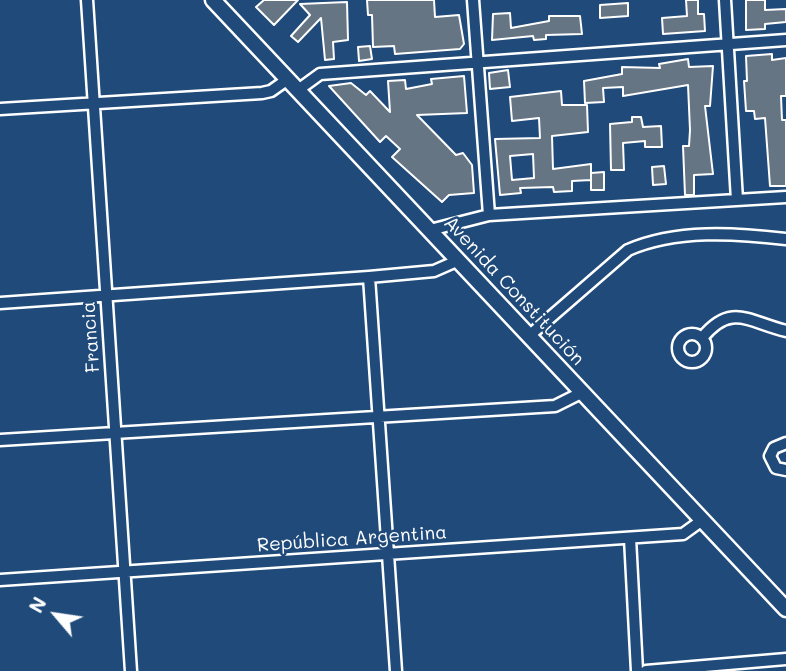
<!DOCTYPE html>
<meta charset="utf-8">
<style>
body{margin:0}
#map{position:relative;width:786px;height:671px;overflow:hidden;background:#1f4a7a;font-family:Mali,sans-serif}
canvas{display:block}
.north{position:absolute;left:21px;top:580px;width:70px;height:70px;-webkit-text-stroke:5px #1f4a7a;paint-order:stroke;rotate:299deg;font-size:19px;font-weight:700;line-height:28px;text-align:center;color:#fff}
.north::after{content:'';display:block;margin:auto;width:24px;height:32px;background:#fff;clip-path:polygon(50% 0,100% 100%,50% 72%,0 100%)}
</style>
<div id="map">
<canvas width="786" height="671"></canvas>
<div class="north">N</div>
</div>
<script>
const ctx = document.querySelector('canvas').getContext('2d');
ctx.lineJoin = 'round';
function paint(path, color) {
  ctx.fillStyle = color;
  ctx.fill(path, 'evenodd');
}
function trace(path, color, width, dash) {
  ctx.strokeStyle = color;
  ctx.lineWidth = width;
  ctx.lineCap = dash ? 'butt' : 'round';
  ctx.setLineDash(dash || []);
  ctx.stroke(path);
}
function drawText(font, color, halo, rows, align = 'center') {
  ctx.font = font + ' Mali,sans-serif';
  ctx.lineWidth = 5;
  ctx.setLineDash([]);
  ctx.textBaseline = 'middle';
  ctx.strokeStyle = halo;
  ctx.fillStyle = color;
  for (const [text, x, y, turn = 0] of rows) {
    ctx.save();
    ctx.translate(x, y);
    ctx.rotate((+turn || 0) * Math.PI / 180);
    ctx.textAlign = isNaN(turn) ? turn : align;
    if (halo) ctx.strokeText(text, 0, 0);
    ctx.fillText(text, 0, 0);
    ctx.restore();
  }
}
const building = new Path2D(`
 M264 0H298L274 25 256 7Z
 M367 0H434L435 17 459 15 464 44 460 49 395 54 394 46 373 47 372 15H368Z
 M686 0H698V14H704L705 31 663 34 662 18 687 16Z
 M746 0H765V10L786 9V22L765 24V29L746 30Z
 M347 2 348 40 333 42 334 59 325 60 321 18 298 42 291 36 310 15 300 4Z
 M628 3V16L600 18V5Z
 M510 13 511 28 549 21V16H580L582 34 546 35V39L534 40 533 36 492 40 493 14Z
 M370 46 372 59 359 61 358 47Z
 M772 54V60L786 58V96H781L782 120H786V186H770L765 118 755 119 754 111H746L744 81H747L746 56Z
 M688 59 689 67 713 66 710 106H705L713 174 694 175V195H685L683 146H689L690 130 688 85 623 96V87L603 88 604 102 585 103 584 81 622 74V67L660 68 659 64Z
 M508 70 510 87 490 89 489 73Z
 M464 76 467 113 417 115 456 155 463 153 472 165 474 193 449 195 442 202 392 157 400 149 386 136 380 142 329 86 351 83 366 95 370 91 390 112 388 81 405 80 406 89 432 84 431 79Z
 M561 91 562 105H587L588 132 552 136 553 169 591 164V180L572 181V191L554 192 553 187 520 188 521 193 500 195 495 139 540 138 539 118 512 121 510 97ZM533 154 534 178 512 180 510 156Z
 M632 117H641L643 127 661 126 662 147H645V141L623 143 624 170H611L610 124 632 122Z
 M664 166 666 184 653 185 652 167Z
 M604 172V190H591V173Z`);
paint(building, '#657584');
trace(building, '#fff', 2);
const street = new Path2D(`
 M87 0 131 671
 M473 0 489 215
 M725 0 737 200
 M298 90 320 74 786 40
 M0 109 262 93 271 91 288 79
 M430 230 489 215 786 197
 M369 277 396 671
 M0 303 369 277 434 271 459 260
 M678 348a14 14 0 1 1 28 0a14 14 0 1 1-28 0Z
 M530 335 628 250C676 229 735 233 786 239
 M702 338C731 302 749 322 786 331
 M0 440 555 406 583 392
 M786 443 774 448 770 456 776 468 786 470
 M630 538 637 671
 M0 580 683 534 701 521
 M646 671 786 659`);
const secondary = new Path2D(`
 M213 0 786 609`);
trace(street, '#fff', 15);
trace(secondary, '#fff', 19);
trace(street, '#1f4a7a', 10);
trace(secondary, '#1f4a7a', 14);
drawText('19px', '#fff', '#1f4a7a', [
 ["Avenida Constitución",514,291,47],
 ["Francia",91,337,-94],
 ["República Argentina",352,539,-4]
]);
</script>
